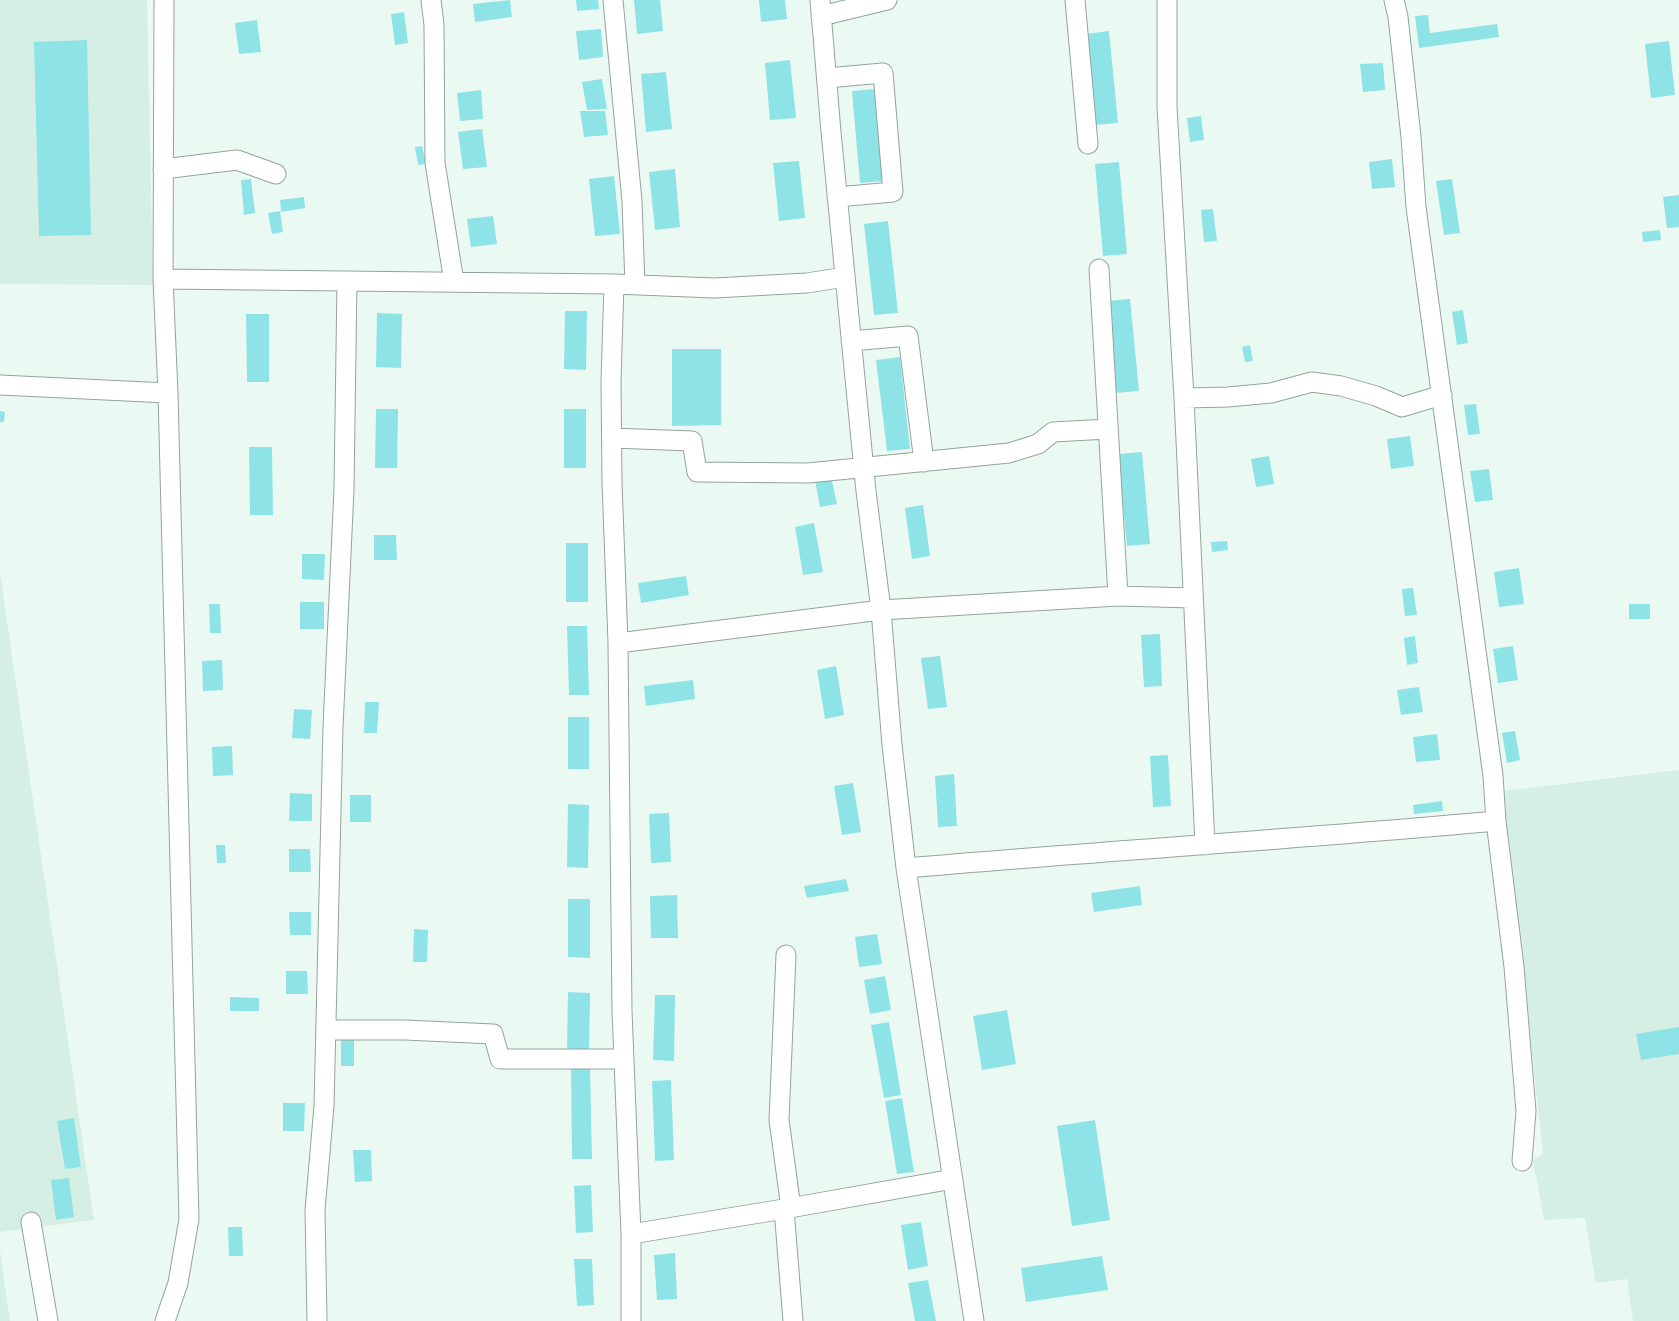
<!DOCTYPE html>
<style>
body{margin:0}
canvas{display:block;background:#eafaf3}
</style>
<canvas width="1679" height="1321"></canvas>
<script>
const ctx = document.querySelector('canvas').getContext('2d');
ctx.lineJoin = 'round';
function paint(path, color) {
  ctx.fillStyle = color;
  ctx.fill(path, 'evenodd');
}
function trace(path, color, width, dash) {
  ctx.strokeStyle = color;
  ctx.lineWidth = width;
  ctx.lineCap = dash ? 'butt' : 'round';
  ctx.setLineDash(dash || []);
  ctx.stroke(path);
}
paint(new Path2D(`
 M0 0H147L153 285 0 284Z
 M0 573 94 1220 0 1232Z
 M1679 770V1321H1633L1627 1279 1596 1283 1585 1218 1544 1220 1533 1160 1543 1154 1503 791Z
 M0 1250 10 1321H0Z`), '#d6efe4');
paint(new Path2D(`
 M510 0 512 17 475 22 473 4Z
 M576 0H598L599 9 577 11Z
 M634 0H660L663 31 637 34Z
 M759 0H785L787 19 761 22Z
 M404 12 408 43 395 45 391 14Z
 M1428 15 1430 33 1497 24 1499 37 1419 48 1415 16Z
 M257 20 261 52 239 54 235 23Z
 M601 29 603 57 579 60 576 31Z
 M1109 31 1118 123 1094 125 1085 34Z
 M87 40 91 235 39 236 34 42Z
 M1669 41 1675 95 1651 98 1645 44Z
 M790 60 796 118 770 120 765 63Z
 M1383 63 1385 90 1363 92 1360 64Z
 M666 72 672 129 646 132 641 74Z
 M602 79 607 109 587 110 582 82Z
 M875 89 884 181 860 183 852 91Z
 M481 90 483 119 460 121 457 93Z
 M580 111H605L608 135 584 137Z
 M1201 116 1204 140 1190 142 1187 118Z
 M482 129 487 167 463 169 458 132Z
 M422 146 426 164 418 165 415 147Z
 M1392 159 1395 187 1372 189 1369 162Z
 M799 161 805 218 779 221 773 163Z
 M1119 162 1127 254 1103 256 1095 164Z
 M675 169 680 227 655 230 649 172Z
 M614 176 620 234 595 236 589 179Z
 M251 179 255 213 244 215 241 180Z
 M1452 179 1460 233 1444 235 1436 181Z
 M1679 195V227L1667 228 1663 197Z
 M304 197 305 208 281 212 280 200Z
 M1213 209 1217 241 1204 242 1201 210Z
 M280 211 283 232 272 234 268 213Z
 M493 216 497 244 471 247 467 219Z
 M888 221 898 313 874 315 864 224Z
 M1660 230 1661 240 1643 242 1642 232Z
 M1130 299 1139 391 1115 393 1107 301Z
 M1463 310 1468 343 1457 345 1452 312Z
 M565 311H587L586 370 564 369Z
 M377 313 402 314 401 368 376 367Z
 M246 314H269V382H247Z
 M1250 345 1253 361 1245 362 1242 347Z
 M672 349H721V425L672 426Z
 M900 357 910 449 887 451 876 360Z
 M1476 404 1480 434 1468 435 1464 405Z
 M376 409H398L397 468H375Z
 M564 409H586V468H564Z
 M0 411 5 412 4 422H0Z
 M1410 436 1414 466 1391 469 1387 439Z
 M249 447H272L273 515H250Z
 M1142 452 1150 544 1127 546 1118 454Z
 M1269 456 1274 484 1256 487 1251 459Z
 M1489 469 1493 500 1475 502 1470 471Z
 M831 476 837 504 820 507 815 480Z
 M923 505 930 556 912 559 905 508Z
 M814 523 823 572 803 575 795 527Z
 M374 535H396L397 560H374Z
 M1227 541 1228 550 1212 552 1211 542Z
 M566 543H588V602H566Z
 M302 554H325L324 580 302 579Z
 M1519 568 1524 604 1499 607 1494 572Z
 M686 576 689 595 641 603 638 583Z
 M1413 588 1417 615 1405 616 1402 589Z
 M300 602H324V629H300Z
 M209 604H220L221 633H210Z
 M1629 604H1650V619H1629Z
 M567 626H587L589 695H569Z
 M1160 634 1162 686 1144 687 1141 635Z
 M1415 636 1418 663 1407 665 1404 638Z
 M1513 646 1518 680 1498 683 1493 649Z
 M940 656 947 707 928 709 921 658Z
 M222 660 223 690 203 691 202 661Z
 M836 666 844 715 825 719 817 670Z
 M693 680 695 699 646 706 644 686Z
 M1419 687 1423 712 1401 715 1397 690Z
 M365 702H379L377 733H364Z
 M294 709 312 710 310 739 292 738Z
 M568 717H589V769H568Z
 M1515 731 1520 760 1507 763 1502 733Z
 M1437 734 1440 760 1416 762 1413 737Z
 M232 746 233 775 213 776 212 747Z
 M1168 755 1171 806 1153 807 1150 756Z
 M954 774 957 826 938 827 935 776Z
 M853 783 861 832 842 835 834 786Z
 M290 793 312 794V821H289Z
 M350 795H371V822H350Z
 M1442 801 1443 811 1414 814 1413 805Z
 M568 804 589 805 588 868 567 867Z
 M669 813 671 862 651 863 649 814Z
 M216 845H225L226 863H217Z
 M289 849H310L311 872H289Z
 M846 879 849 891 807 898 804 886Z
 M1140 886 1142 905 1094 912 1091 893Z
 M677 895 678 938H651L650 896Z
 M568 899H590V958L568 957Z
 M289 912H311V935H290Z
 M414 929 428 930 427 962H413Z
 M877 934 882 964 859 967 855 937Z
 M286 971H307L308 994H286Z
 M885 976 891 1010 870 1014 864 980Z
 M568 992 590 993 589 1052 567 1051Z
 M655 995H675L674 1061 653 1060Z
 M230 997 259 998V1011H230Z
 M1007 1010 1016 1064 982 1070 973 1016Z
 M889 1022 901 1095 884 1098 871 1025Z
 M1679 1027V1054L1641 1060 1636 1034Z
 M341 1036H354V1066H341Z
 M571 1068H590L592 1159H572Z
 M671 1080 674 1160 655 1161 652 1081Z
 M902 1098 914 1172 897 1174 885 1101Z
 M283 1103H305L304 1131H283Z
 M74 1118 81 1167 65 1169 57 1121Z
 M1095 1120 1110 1220 1072 1226 1057 1126Z
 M353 1150H371L372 1181 355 1182Z
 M69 1178 74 1217 56 1220 51 1180Z
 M591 1185 593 1232 576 1233 574 1186Z
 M921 1222 928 1266 908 1270 901 1225Z
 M228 1227H242L243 1256H229Z
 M675 1253 677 1299 657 1300 654 1255Z
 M1102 1256 1108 1290 1026 1302 1021 1268Z
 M574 1259H592L594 1305 577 1306Z
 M928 1280 936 1321H915L908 1283Z`), '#8ee3e6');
const minor = new Path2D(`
 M164 0 163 279 168 393 189 1219 178 1283 165 1321
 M431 0 434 25 435 163 454 282
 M613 0 632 201 635 285
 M820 0 831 132 866 491 881 610 892 745 906 868 974 1321
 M1075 0 1088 144
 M1167 0V107L1184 398 1205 845
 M1394 0 1398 17 1411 137 1416 207 1493 776 1496 821 1514 967 1526 1111 1522 1161
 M821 16 887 0
 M827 78 883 73 893 192 837 197
 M163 169 237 160 276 174
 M1099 269 1118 596
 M163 279 614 284 714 288 807 283 845 277
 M614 284 611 381 612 482 618 643 622 1011 631 1234V1321
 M851 341 908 336 924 462
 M0 385 168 393
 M1184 398 1228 397 1271 393 1312 382 1341 386 1376 396 1402 407 1442 395
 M612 438 692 441 697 472 808 473 1009 453 1038 444 1053 432 1108 429
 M618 643 881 610 1118 596 1192 598
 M906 868C1102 851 1299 839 1496 821
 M786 955 779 1120 791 1208
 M326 1030H405L493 1034 500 1059H624
 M784 1209 793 1321
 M31 1222 48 1321
 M631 1234 784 1209 953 1179
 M317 1321 315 1210 324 1106 333 727 344 489 347 281`);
trace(minor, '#94a39c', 21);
trace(minor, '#fff', 19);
</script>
